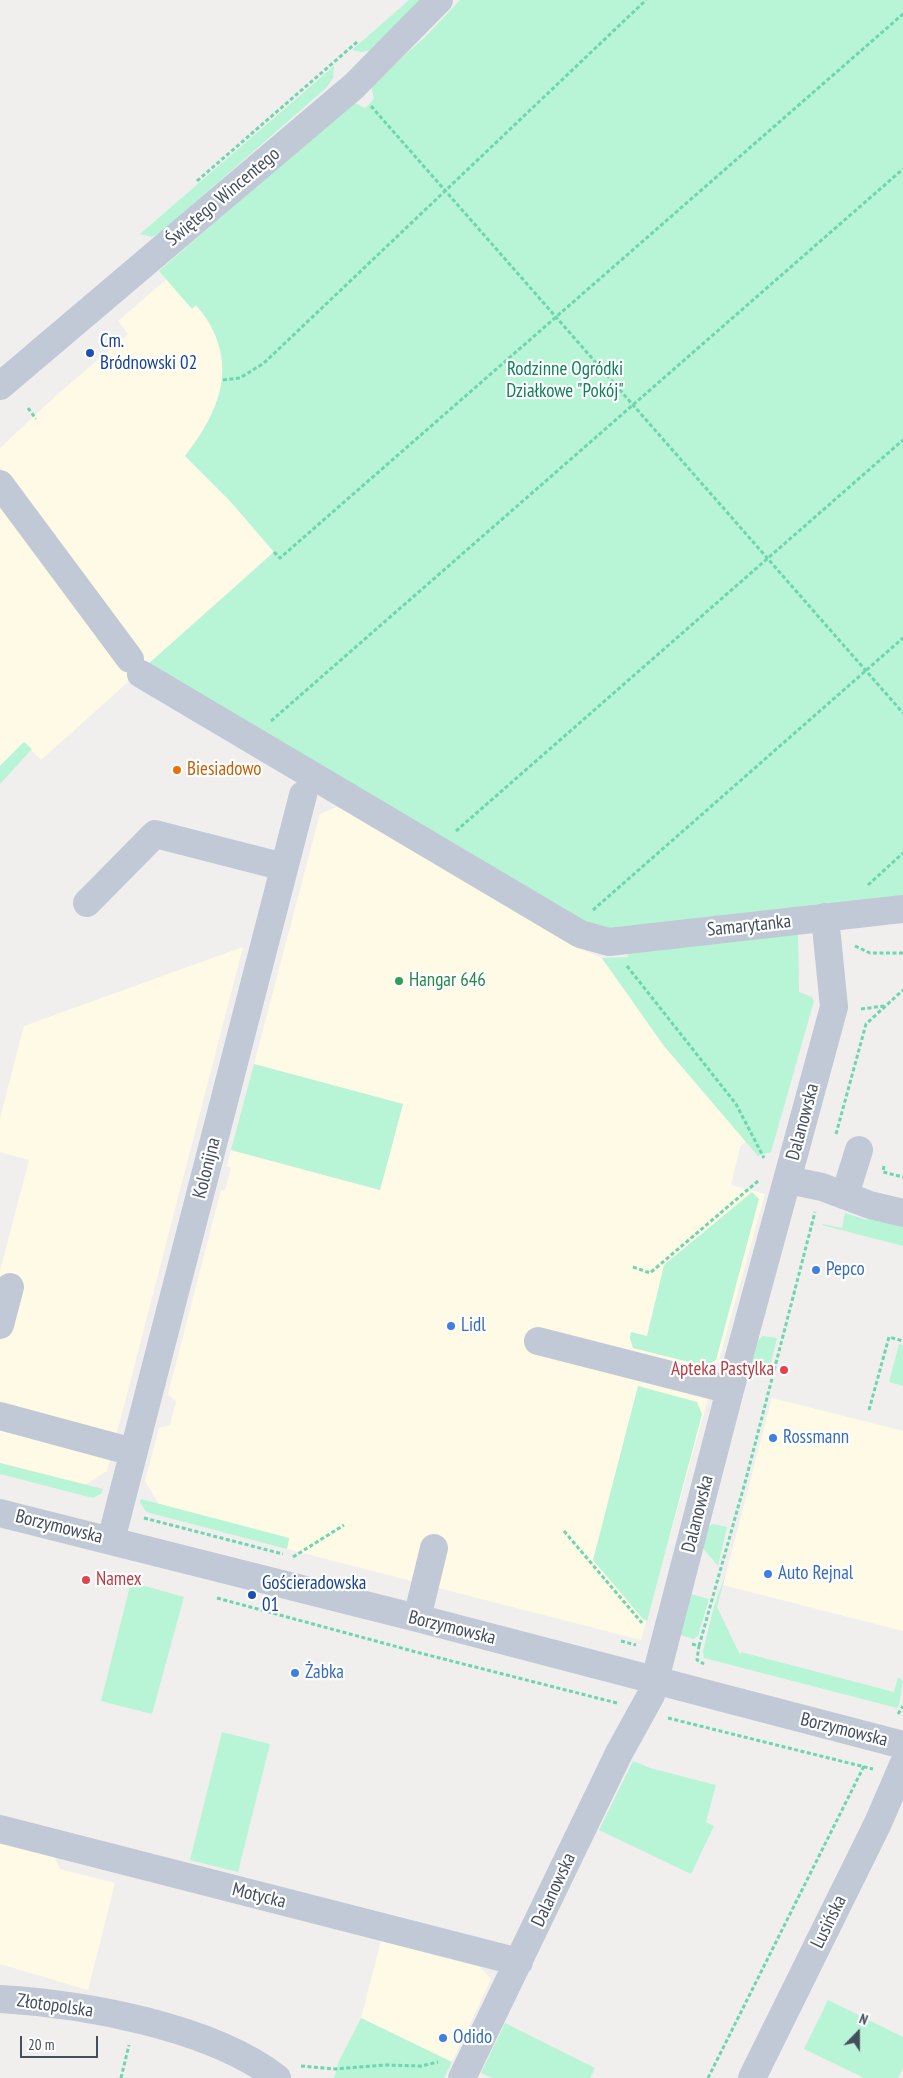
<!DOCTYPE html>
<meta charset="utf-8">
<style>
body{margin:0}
#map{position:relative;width:903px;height:2078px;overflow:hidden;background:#f1efee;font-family:"PT Sans Narrow",sans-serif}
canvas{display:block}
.north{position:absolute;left:833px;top:2008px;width:50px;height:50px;-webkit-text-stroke:4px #fff;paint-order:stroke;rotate:22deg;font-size:14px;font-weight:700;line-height:20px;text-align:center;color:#444f5e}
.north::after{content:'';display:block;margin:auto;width:18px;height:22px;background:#444f5e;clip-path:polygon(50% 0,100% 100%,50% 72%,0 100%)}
.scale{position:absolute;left:20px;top:2036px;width:78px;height:22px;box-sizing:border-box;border:2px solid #444f5e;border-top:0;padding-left:6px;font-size:15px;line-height:18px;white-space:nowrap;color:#444f5e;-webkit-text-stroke:4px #fff;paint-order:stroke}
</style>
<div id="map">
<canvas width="903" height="2078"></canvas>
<div class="north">N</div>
<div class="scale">20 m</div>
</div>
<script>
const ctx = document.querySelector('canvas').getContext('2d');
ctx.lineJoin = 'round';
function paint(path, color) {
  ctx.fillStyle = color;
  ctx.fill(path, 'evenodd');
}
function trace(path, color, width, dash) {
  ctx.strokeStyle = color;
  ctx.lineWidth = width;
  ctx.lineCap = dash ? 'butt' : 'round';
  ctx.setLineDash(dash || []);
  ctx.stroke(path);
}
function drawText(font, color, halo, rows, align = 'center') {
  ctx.font = font + ' "PT Sans Narrow",sans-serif';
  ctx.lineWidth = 4.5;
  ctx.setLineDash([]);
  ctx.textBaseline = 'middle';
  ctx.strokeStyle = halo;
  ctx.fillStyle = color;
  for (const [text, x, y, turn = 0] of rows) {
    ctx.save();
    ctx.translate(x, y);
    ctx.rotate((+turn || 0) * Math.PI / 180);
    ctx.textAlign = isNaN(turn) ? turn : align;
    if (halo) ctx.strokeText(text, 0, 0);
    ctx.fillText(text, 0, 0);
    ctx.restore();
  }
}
paint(new Path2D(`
 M169 277 208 319 216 336 222 361 224 378 214 410 202 435 186 456 230 501 274 552 146 666 0 467V448L59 393 128 334 118 321Z
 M0 497 127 670 128 682 41 760 23 742 0 766Z
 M339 806 585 951 602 958 664 1046 746 1141 740 1147 731 1185 765 1194 641 1640 287 1549 289 1538 159 1504 145 1481 159 1428 170 1425 176 1402 168 1394 221 1190H225L231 1168 227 1166 231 1150 380 1190 403 1104 254 1064 320 814Z
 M243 947 107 1471 85 1485 0 1463V1271L29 1160 0 1152V1118L24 1026Z
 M772 1398 903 1431V1631L723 1585Z
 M0 1843 54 1856 60 1869 115 1883 88 1990 0 1964Z
 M381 1941 480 1967 491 1979 452 2062 361 2018Z`), '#fefae6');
paint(new Path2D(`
 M409 0H422L370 50 362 52 352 50Z
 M460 0H903V897L611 930 575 921 146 666 274 552 230 501 185 456C224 407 240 356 196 305L192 309 159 271 353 102 365 108 374 99 371 86 427 35Z
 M334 66 333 78 326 88 160 233 152 237 140 234Z
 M24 742 32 749 0 784V766Z
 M798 931 799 992 812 997 814 1001 771 1152 758 1156 664 1046 602 958 628 957 627 951Z
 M254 1064 403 1104 380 1190 231 1150Z
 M752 1192 759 1199 716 1360 705 1366 633 1348 630 1338 631 1332 647 1336 664 1265Z
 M845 1213 867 1220 870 1215 903 1224V1246L822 1225 823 1224 842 1228Z
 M763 1336 777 1338 768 1375 757 1373 751 1362 757 1341Z
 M899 1344 903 1345V1386L889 1382Z
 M638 1386 697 1402 702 1414 647 1621 643 1619 593 1560Z
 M0 1463 103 1489 102 1493 93 1498 0 1474Z
 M141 1499 289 1538 287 1549 146 1512 140 1502Z
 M713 1524 727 1527 718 1566 702 1547 708 1527Z
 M726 1573 717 1607 740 1655 741 1652 894 1692 898 1677 903 1681 899 1705 897 1708 704 1658 703 1651 714 1606Z
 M131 1582 184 1597 152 1714 101 1701Z
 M691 1594 709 1599 698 1636 694 1639 680 1635Z
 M222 1732 270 1744 238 1872 190 1860Z
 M633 1761 650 1768 716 1785 706 1822 714 1826 691 1874 599 1830Z
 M828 2000 903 2037V2068L898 2078H864L804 2049Z
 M361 2018 452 2062 444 2078H334L339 2061Z
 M505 2023 595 2068 590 2078H492L481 2073Z`), '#b8f4d6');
trace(new Path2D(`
 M371 106 903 713
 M197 181 357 42
 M223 380 240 378 264 363 646 0
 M28 408 36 419
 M274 552 280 558 903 14
 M271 721 903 169
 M456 831 903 440
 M868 885 903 853
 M593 910 903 638
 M855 946 870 953H903
 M627 966 736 1104 764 1158
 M861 1009 884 1006
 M836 1134 866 1024 903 990
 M884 1166 883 1172 903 1177
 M633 1267 650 1273 758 1181
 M869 1410 889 1337 903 1341
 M144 1518 283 1554
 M564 1531 642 1623
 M293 1557 344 1525
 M217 1598 420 1653 617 1703
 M621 1641 636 1645
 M692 1644 699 1646 697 1660 704 1664
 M699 1646 746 1479 815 1212
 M898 1714 903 1706
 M668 1718 873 1769
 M301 2066 335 2069 385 2065 421 2066 438 2062
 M121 2078 129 2045
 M708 2078 864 1766`), '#6cd6af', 3, [4, 2.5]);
trace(new Path2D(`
 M0 386 354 86 439 0
 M0 484 130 659
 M141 674 580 934 609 942 903 909
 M87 903 155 834 284 867
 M788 1180 822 1187 870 1205 903 1213
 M845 1195 859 1150
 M0 1325 10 1287
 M538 1341 730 1390
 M0 1416 133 1452
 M0 1513 417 1618 903 1745
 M111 1540 303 795
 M417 1618 434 1548
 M0 1829 519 1962
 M0 1999C83 2004 210 2026 277 2078
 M462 2078 619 1753 651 1695 730 1390 834 1007 825 917
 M752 2078 878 1823 903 1765`), '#c0c9d5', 28);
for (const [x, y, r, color] of [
 [90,353,5,"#1a4fb4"],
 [177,770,5,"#e8710a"],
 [399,981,5,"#2e9e5b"],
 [816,1270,5,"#3f7fe0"],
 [451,1326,5,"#3f7fe0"],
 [784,1370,5,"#e0444e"],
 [773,1438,5,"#3f7fe0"],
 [768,1574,5,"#3f7fe0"],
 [86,1580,5,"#e0444e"],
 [252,1595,5,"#1a4fb4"],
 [295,1673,5,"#3f7fe0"],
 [443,2038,5,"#3f7fe0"]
]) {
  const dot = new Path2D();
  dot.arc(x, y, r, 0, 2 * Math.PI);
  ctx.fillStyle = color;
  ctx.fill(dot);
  trace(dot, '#fff', 2);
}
drawText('19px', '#444f5e', '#fff', [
 ["Świętego Wincentego",223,197,-40],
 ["Samarytanka",749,926,-6],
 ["Dalanowska",803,1122,-75],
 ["Kolonijna",207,1168,-76],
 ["Dalanowska",698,1514,-76],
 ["Borzymowska",59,1527,14],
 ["Borzymowska",452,1628,14],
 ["Borzymowska",844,1730,14],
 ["Dalanowska",554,1890,-65],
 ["Motycka",259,1896,14],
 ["Lusińska",829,1922,-64],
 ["Złotopolska",55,2006,8]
]);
drawText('19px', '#164399', '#fff', [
 ["Cm.",100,342],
 ["Bródnowski 02",100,364],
 ["Gościeradowska",262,1584],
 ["01",262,1606]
], 'left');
drawText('19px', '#0c8256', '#fff', [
 ["Rodzinne Ogródki",565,370],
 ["Działkowe \"Pokój\"",565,392]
]);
drawText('19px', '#c56008', '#fff', [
 ["Biesiadowo",187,770]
], 'left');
drawText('19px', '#27864d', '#fff', [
 ["Hangar 646",409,981]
], 'left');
drawText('19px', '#366cbe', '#fff', [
 ["Pepco",826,1270],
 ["Lidl",461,1326],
 ["Rossmann",783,1438],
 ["Auto Rejnal",778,1574],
 ["Żabka",305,1673],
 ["Odido",453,2038]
], 'left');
drawText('19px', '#be3a42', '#fff', [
 ["Apteka Pastylka",774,1370],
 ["Namex",96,1580,"left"]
], 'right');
</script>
